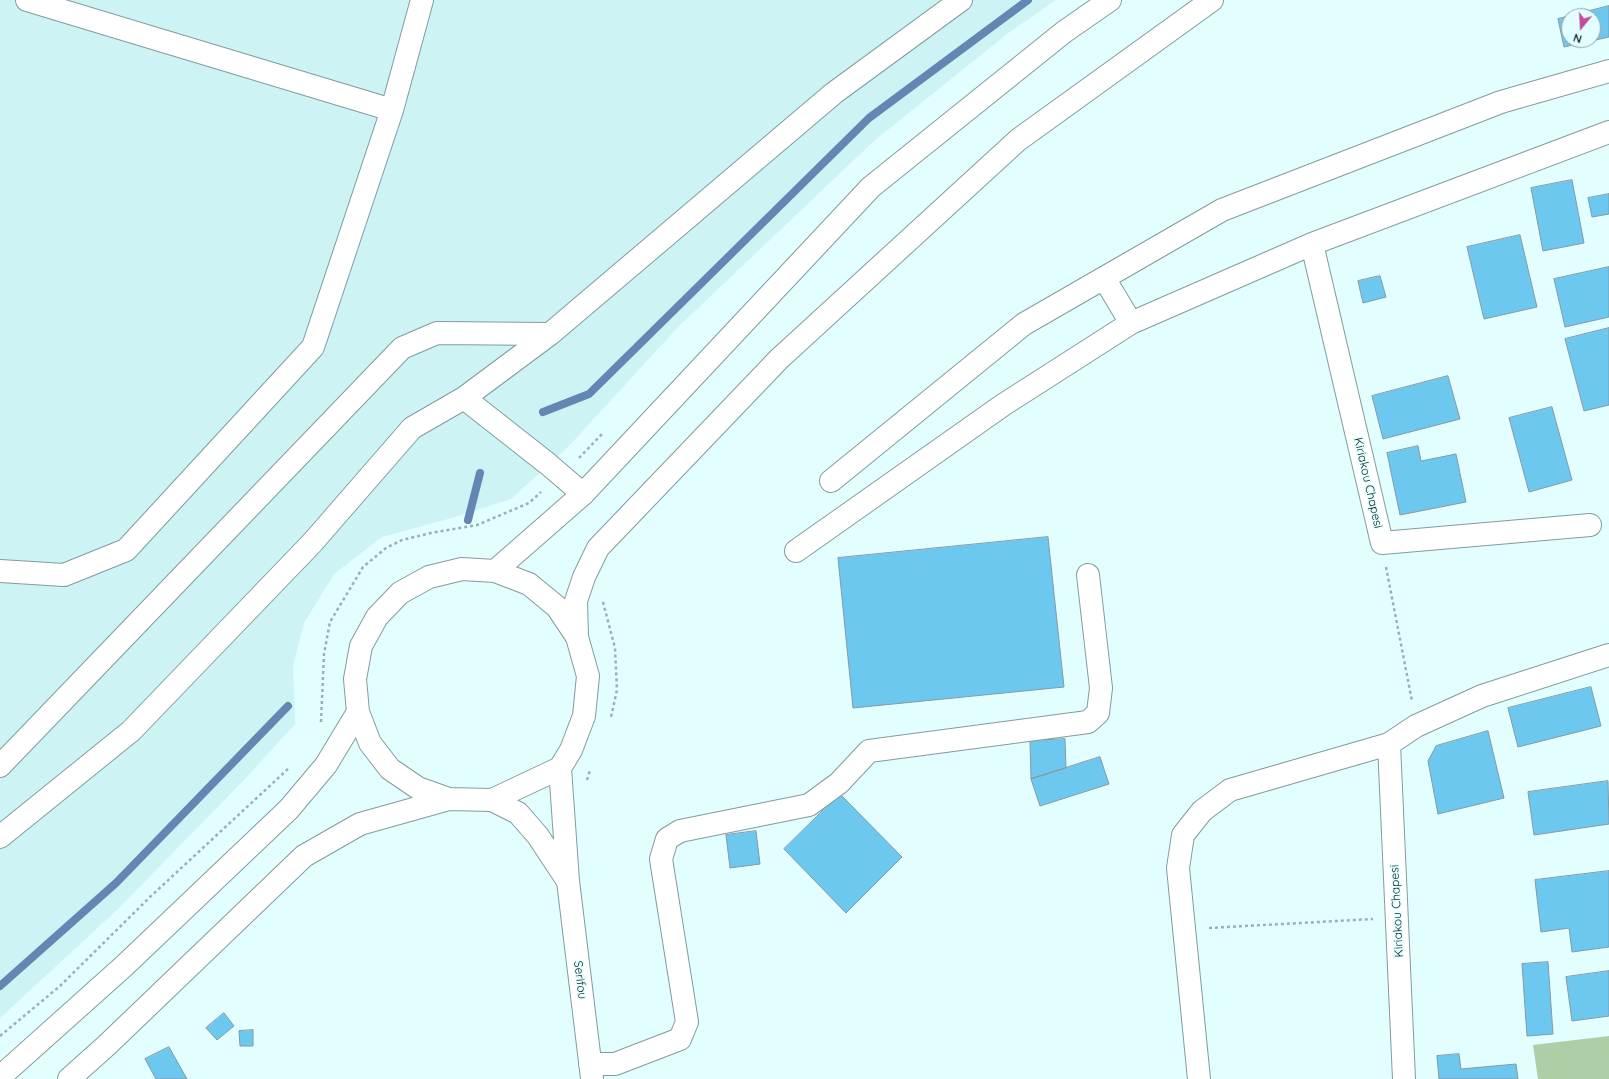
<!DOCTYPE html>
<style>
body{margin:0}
#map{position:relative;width:1609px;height:1079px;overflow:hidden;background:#e2feff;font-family:Quicksand,sans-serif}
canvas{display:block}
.north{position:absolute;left:1561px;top:8px;width:40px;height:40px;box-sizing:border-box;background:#e2feff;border:1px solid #90a5a5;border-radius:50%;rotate:198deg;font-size:11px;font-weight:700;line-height:16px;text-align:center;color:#151f1f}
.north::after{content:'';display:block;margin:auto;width:14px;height:18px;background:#c44a9d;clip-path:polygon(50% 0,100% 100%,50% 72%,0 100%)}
</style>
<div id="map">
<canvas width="1609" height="1079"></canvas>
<div class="north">N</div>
</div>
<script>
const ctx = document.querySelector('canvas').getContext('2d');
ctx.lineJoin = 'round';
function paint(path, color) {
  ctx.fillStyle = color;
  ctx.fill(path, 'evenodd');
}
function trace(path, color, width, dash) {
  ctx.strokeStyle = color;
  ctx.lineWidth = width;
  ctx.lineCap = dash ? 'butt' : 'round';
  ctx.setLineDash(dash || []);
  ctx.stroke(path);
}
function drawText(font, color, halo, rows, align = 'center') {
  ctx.font = font + ' Quicksand,sans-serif';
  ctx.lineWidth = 3;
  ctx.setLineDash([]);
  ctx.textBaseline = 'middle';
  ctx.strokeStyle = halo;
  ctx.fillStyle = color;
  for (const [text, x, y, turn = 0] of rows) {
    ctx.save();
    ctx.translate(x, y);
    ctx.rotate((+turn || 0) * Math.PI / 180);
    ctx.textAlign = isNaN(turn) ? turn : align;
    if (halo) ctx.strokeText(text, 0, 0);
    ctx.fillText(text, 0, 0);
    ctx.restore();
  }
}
paint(new Path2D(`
 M0 0H1056L1007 34 875 140 678 327 568 447 511 499 448 519 382 537 334 574 304 623 293 666 295 724 244 780 118 909 0 1018Z`), '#cdf3f4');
paint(new Path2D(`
 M1609 1036V1079H1538L1533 1045Z`), '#accfa7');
trace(new Path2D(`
 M543 412 589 394 869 118 1028 0
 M468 520 480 473
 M0 986 116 883 288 706`), '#6387b2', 8);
const building = new Path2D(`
 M1609 6V37L1564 47 1558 19ZM1569 16H1593V40H1569Z
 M1572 180 1584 243 1543 251 1531 188Z
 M1609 194V214L1592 217 1588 198Z
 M1520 235 1537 307 1484 319 1467 247Z
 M1609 267V317L1565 327 1554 279Z
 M1380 276 1386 297 1363 303 1358 281Z
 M1609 328V405L1584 411 1565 339Z
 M1448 376 1460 419 1383 439 1372 396Z
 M1552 407 1572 480 1529 492 1509 418Z
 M1418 446 1421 461 1456 454 1466 502 1400 515 1387 453Z
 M1048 537 1064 687 853 708 838 558Z
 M1591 687 1601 726 1518 747 1508 708Z
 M1488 731 1504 798 1438 814 1428 761 1436 746Z
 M1065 739 1066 768 1031 779 1030 741Z
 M1100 757 1109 784 1040 806 1031 779Z
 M1608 781 1609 824 1534 835 1528 792Z
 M840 794 902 857 846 913 784 849Z
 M756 831 760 864 730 868 726 835Z
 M1609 871V947L1572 952 1569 928 1541 932 1535 880Z
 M1548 962 1553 1034 1527 1036 1522 964Z
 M1609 971V1016L1572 1021 1566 977Z
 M224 1013 234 1026 217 1040 206 1028Z
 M253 1030V1046H240L239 1031Z
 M169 1047 187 1079H156L145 1059Z
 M1459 1054 1461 1069 1516 1064 1518 1079H1439L1437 1056Z`);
paint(building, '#6dc8ef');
trace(building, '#849aa4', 1);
const minor = new Path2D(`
 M27 0 392 110
 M1312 244 1382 543 1590 525
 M1104 278 1131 323
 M464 398 548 464 583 494
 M831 481 1024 324 1222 210 1501 102 1609 71
 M796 551 1003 405 1131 323 1312 244 1609 132
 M0 571 64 575 126 550 313 347 392 110 422 0
 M1389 744 1404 1079
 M0 766 402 348 437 333 550 334
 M560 768 568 881 592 1078
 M492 800 518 813 538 836 567 880
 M0 837 131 731 312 543 412 428 464 398 550 334 834 93 961 0
 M590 1064H615L680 1039 687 1022 661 859 667 839 680 831 809 805 839 783 869 751 1088 722 1098 713 1101 688 1088 575
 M1199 1079 1178 868 1183 835 1202 811 1230 790 1389 744 1416 726 1482 696 1609 655`);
const major = new Path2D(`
 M495 571 583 494 871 187 1064 32 1110 0
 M449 799 418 788 390 769 370 743 358 712 355 679 361 646 377 617 400 593 429 577 462 569 495 571 529 584 557 607 577 637
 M0 1077 124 966 289 809 326 765 358 712
 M69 1079 107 1045 304 856 360 824 449 799 492 800 560 768 571 750 584 716 588 676 577 637 576 601 584 577 598 548 779 359 1018 140 1212 0`);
trace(minor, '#829c9d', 24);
trace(major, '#829c9d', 24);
trace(new Path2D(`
 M579 458 602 434
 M1386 567 1412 701
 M603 602 615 648 617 690 611 717
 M321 722 324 654 330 622 363 567 386 548 402 540 431 533 477 525 529 503 541 492
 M587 780 590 770
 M1209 928 1373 919
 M0 1036 60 986 150 897 289 768`), '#9bb0b1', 2.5, [3, 3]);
trace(minor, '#fff', 22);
trace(major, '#fff', 22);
drawText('12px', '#151f1f', '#e2feff', [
 ["Kiriakou Chapesi",1368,483,77],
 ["Kiriakou Chapesi",1397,911,-93],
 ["Serifou",580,980,83]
]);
</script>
